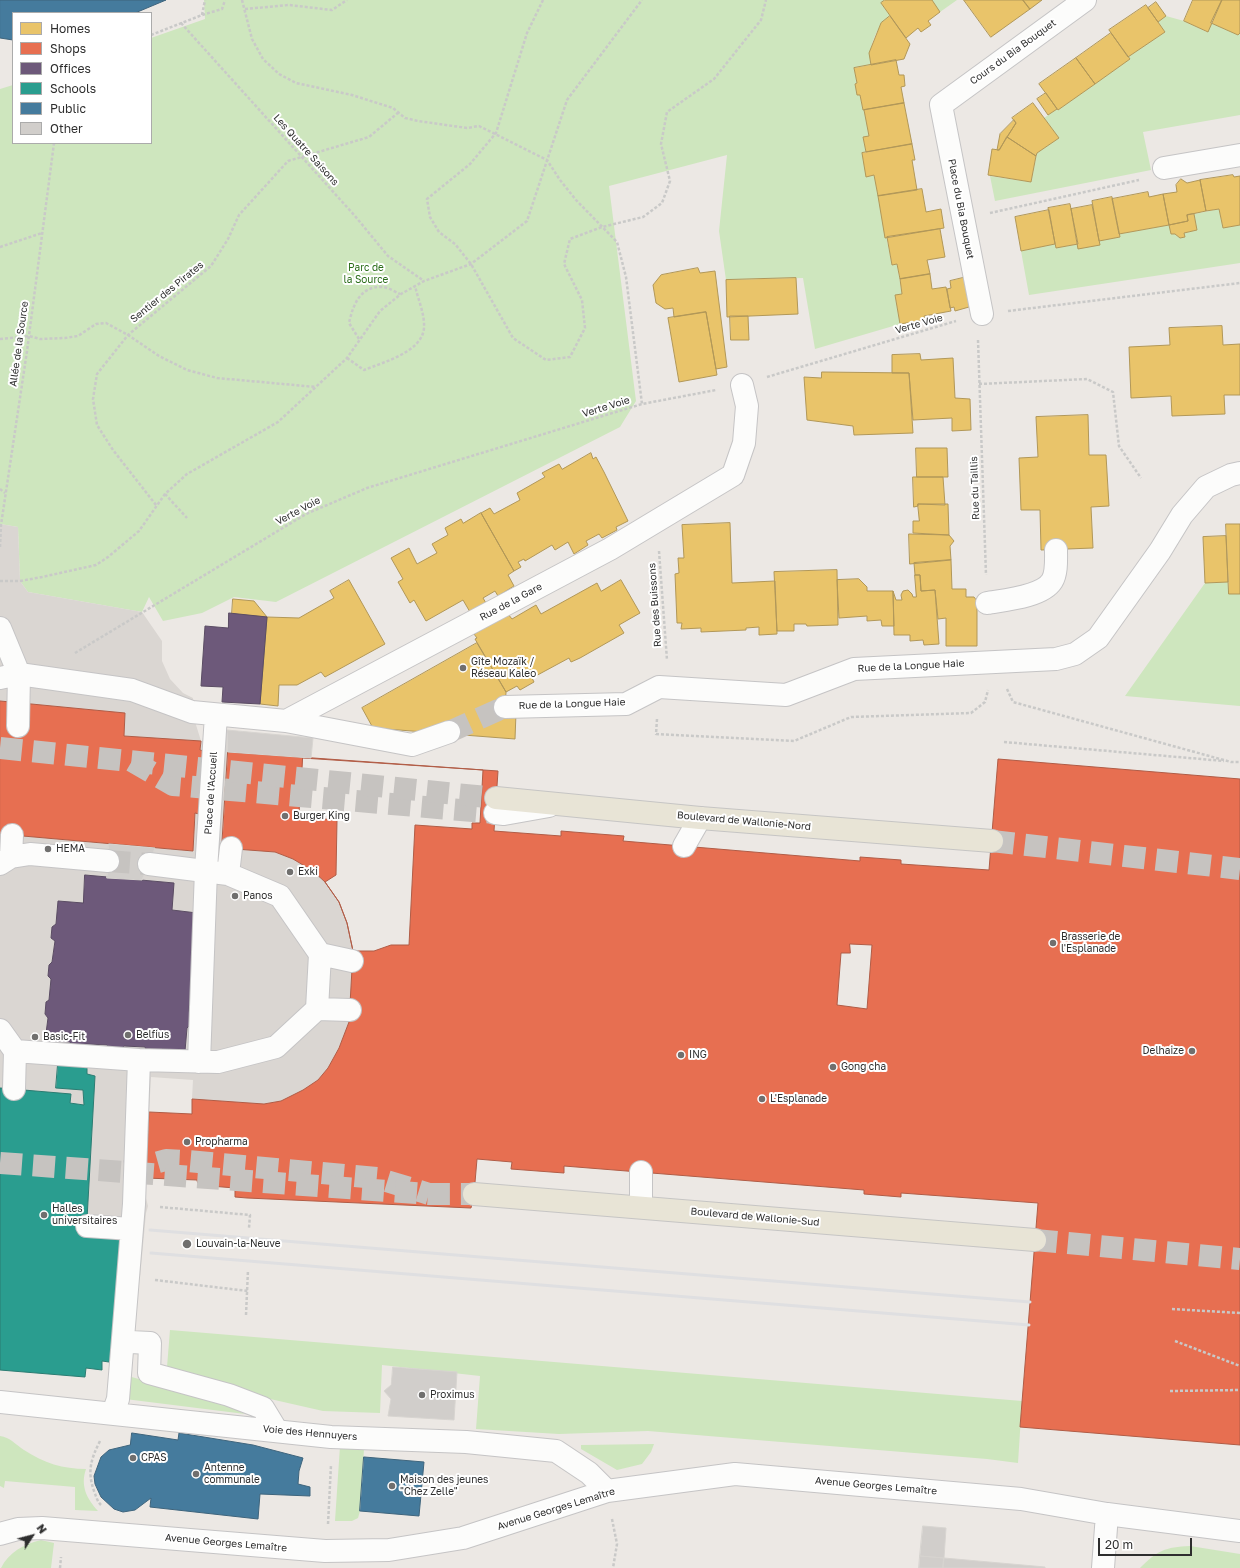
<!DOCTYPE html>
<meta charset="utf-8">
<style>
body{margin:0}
#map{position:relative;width:1240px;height:1568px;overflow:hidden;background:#ece8e4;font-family:"Golos Text",sans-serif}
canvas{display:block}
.legend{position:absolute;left:12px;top:12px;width:140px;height:132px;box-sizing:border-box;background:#fff;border:1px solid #ababab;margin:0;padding:5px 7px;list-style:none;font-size:12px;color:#2e2e2e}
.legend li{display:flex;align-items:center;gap:8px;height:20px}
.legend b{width:20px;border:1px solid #ababab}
.north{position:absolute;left:12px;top:1516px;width:40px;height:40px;-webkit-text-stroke:3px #fff;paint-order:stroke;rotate:54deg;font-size:11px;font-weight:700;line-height:16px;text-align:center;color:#2e2e2e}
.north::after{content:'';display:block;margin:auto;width:14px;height:18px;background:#2e2e2e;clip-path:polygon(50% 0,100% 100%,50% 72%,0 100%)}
.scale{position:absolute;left:1098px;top:1538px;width:94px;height:18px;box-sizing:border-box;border:2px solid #2e2e2e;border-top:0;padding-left:5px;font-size:12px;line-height:14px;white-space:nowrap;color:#2e2e2e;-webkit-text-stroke:3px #fff;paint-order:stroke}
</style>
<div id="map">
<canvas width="1240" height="1568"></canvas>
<ul class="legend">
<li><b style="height:11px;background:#e9c46a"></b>Homes</li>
<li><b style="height:11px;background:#e76f51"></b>Shops</li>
<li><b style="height:11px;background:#6d597a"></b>Offices</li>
<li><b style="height:11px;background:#2a9d8f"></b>Schools</li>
<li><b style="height:11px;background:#457b9d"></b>Public</li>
<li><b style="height:11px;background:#d1cecb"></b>Other</li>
</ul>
<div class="north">N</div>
<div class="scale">20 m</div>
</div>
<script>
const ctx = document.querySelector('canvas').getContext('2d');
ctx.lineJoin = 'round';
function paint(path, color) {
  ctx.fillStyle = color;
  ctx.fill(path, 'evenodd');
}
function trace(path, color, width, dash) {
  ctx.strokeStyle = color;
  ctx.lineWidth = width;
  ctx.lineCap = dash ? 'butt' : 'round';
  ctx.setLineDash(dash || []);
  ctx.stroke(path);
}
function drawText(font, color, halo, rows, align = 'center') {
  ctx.font = font + ' "Golos Text",sans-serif';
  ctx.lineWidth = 4;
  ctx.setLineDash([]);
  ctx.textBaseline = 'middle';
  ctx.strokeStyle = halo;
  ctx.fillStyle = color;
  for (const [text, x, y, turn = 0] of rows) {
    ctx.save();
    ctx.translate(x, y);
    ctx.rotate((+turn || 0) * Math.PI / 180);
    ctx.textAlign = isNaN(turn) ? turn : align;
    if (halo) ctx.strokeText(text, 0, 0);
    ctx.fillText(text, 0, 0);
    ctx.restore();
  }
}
paint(new Path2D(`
 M204 0H885L881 3 890 16C876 27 868 47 871 65L854 68 857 83 855 84 857 95H860L863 110H864L869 136 863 137 866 152 862 153 867 177 874 175 892 265 897 264 902 294 895 296 900 324 815 349 803 278 726 280 719 231 727 155 609 186 636 401 620 427 276 602 234 597 202 613 163 621 149 597 142 612 28 592 20 581 18 527 0 524V89L13 85V143H151V38L205 19Z
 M932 0H957L940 12Z
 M1166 16 1184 21 1207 32 1211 23 1238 35 1240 33V115L1143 132 1151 170 995 201 990 176 1031 182 1037 153 1059 138 1044 118 1057 109 1058 110 1130 59 1128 57 1165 32 1158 22Z
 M1219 209 1223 228 1240 225V263L1029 295 1021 251 1055 244 1056 248 1120 237 1119 234 1169 225 1171 234H1175L1180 238 1185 237 1184 233 1197 230 1194 214Z
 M1228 582 1229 594H1240V706L1125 696 1205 583Z
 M170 1330 1022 1401 1018 1463 987 1459 648 1431 559 1434 476 1429 480 1376 382 1365 380 1413 323 1411 257 1396 167 1367Z
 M128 1376 221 1402 245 1414 125 1399Z
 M0 1436C10 1437 16 1445 24 1450 44 1463 63 1469 86 1469 80 1486 87 1499 98 1511L75 1510V1487L5 1481 4 1488 0 1486Z
 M654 1444 651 1452 642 1464 617 1470 581 1449V1445Z
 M340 1446 364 1449 360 1511 358 1518 352 1521H335Z
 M41 1540 54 1543 51 1568H1C9 1552 24 1544 41 1540Z
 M1190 1546 1240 1554V1568H1140C1157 1551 1165 1547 1190 1546Z`), '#cee6be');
paint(new Path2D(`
 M0 524 18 527 20 581 28 592 142 612 162 641V661L170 679 183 693 193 698 192 712 201 741 215 731 227 730 228 752 222 845 275 852 293 859 313 871 325 882 339 902 347 923 353 951 349 1022 346 1033 328 1068 318 1080 303 1090 281 1101 264 1104 192 1099 193 1080 151 1077 146 1169V1198L148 1206 146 1213 140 1278 134 1291 125 1238 86 1237 95 1076 87 1074V1067L66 1065 83 1090 84 1105 0 1088V834L109 844 107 878 85 875 83 903 58 901 56 924 52 928 51 938 55 941 52 962 49 965 48 976 51 979 49 1000 46 1002 45 1014 48 1018 46 1041 70 1042 72 1046 86 1044 107 1045 110 1049H121L124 1046 145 1047 159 1052 162 1049 185 1051 187 1028 190 1025 189 1011 196 913 172 910 173 883 142 880 155 848 193 851 201 742 124 736 125 713 0 701Z`), '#dad6d2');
const homes = new Path2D(`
 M885 0H932L940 12 928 21 931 25 921 32 918 28 906 38 881 3Z
 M964 0H1023L1030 9 991 37Z
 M1023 0H1042L1030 9Z
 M1193 0H1222L1208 32 1184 21Z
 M1222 0H1240V33L1238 35 1211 23Z
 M1156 2 1166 16 1158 22 1148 8Z
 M1146 5 1165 32 1128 57 1109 30Z
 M890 16 910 44 904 59 871 65 869 53 881 23Z
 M1111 33 1130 59 1095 84 1076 58Z
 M1076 58 1095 84 1058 110 1039 84Z
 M896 60 899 75H904L905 86 901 87 904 103 863 110 860 95H857L855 84 857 83 854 68Z
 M1046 93 1057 109 1048 115 1037 99Z
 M904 103 912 144 866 152 863 137 869 136 864 110Z
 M1033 103 1059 138 1037 153 1036 156 1007 137 1016 123 1012 118Z
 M1014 120 1016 123 999 150H997L1000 134Z
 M1007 137 1036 156 1031 182 988 175 992 149 999 150Z
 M912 144 915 160H912L917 190 878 196 874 175 866 177 862 153Z
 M1233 175 1234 177 1240 176V225L1223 228 1219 209 1206 211 1200 180Z
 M1181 179 1187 183 1200 180 1206 211 1187 215 1188 221 1169 225 1163 194 1177 192 1176 185Z
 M922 189 926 212 941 209 944 228 885 238 878 196Z
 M1148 192 1149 197 1163 194 1169 225 1119 234 1112 199Z
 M1112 197 1120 237 1099 241 1092 201Z
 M1070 204 1078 244 1056 248 1048 208Z
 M1092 205 1100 245 1078 249 1071 209Z
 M1049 210 1055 244 1021 251 1015 217Z
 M1194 214 1197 230 1184 233 1185 237 1180 238 1175 234H1171L1169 225 1188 221 1187 215Z
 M940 229 945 257 927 260 930 274 900 279 897 264 892 265 887 237Z
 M698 268 700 273 715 271 727 367 716 369 706 312 674 317 673 308 665 309 656 303 653 285 661 275Z
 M930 274 932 289 946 287 951 311 924 316 925 320 900 324 895 295 902 294 900 279Z
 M971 276 976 305 955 311 954 307 950 308 947 289 951 288 950 281Z
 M796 278 798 314 727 317 726 280Z
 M706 312 717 375 679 382 668 318Z
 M730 316H748L749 340H731Z
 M1222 326 1223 345 1240 344V395H1224L1225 414 1172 416 1171 396 1131 398 1129 347 1170 345 1169 328Z
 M920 354 921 360 953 358 955 398 970 399 971 430 952 431V418L913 420 909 373H892V355Z
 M822 372 909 373 913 433 854 435 853 426 807 420 804 377 821 378Z
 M1088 415 1089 455H1106L1109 506 1091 507 1093 548 1041 550 1040 510H1021L1019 458 1038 457 1036 417Z
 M916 448H947L948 477H917Z
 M591 453 593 459 596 457 604 472 628 521 616 527 617 530 602 538 599 534 586 541 588 545 574 554 568 542 555 550 552 545 525 561 524 559 518 562 521 567 514 571 481 513 490 508 494 514 520 500 517 493 545 477 542 473 559 464 562 469Z
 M913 477H943L945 505 918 504V506L914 507Z
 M918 504H948L949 535 913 533V521H919Z
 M481 513 514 571 508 575 514 586 498 596 495 591 483 598 486 603 470 612 463 600 426 621 414 600 410 603 398 582 403 579 391 558 409 548 417 564 437 553 432 544 448 535 445 528 461 519 463 523Z
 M730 523 732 583 775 581 777 634 759 635V627L746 628V630L701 632V628L681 629 682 623H677L675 574 679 573 678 558H684L682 525Z
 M1226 524H1240V594H1229Z
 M909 534 949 535 954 541 950 546 951 560 910 564Z
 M1226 536 1228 582 1205 583 1203 537Z
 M951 560 952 589H966V597H974L977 601V646H946V618L938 619 935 590 921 591 920 575H915L914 563Z
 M837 570 838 625 807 626 806 624H794V631H777L774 572Z
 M915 575H920L921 591 935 590 939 644 924 645 923 640 910 641V635H894L893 591 896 600H902L901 595 903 591 908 590 912 594 913 597H916Z
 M859 579 867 587V591H893L894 626H882L881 620 867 621V616L839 618 837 580Z
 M349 580 385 644 325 677 321 672 297 685H279L278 706 260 704 267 617 299 618 334 598 330 591Z
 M621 580 640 613 619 625 624 633 580 658 571 662 569 658 532 678 534 682 520 690 517 686 506 692 475 639 477 638 474 634 508 614 512 619 536 605 541 614 597 583 601 591Z
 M233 599 254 601 267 617 232 614Z
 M477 643 506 692 505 712 516 713 515 739 373 728 362 708Z`);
paint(homes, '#e9c46a');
trace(homes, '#b19758', 1);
const shops = new Path2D(`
 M0 701 125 713 124 736 201 741 200 750 204 751 199 814 195 813 193 851 0 834Z
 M228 752 498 771 494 831 561 836V831L573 832 624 836 623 841 860 861V857L901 860V864L989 870 998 759 1240 779V1445L1020 1427 1038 1203 901 1193V1197L864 1194V1190L564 1166V1173L511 1169 512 1162 477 1159 474 1194 471 1208 247 1198 235 1197V1188L198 1185 197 1180 146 1178 149 1112 192 1114V1099L264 1104 281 1101 303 1090 318 1080 328 1068 339 1048 349 1022 353 951 347 923 339 902 325 882 313 871 293 859 275 852 222 848Z
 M303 758 483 770 480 823H472V829L415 825 409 945H391L374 951H353L347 923 339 902 325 882 336 875 337 820 299 817Z
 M850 944 872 945 867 1009 837 1005 841 953H850Z`);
paint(shops, '#e76f51');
trace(shops, '#b05c46', 1);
const offices = new Path2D(`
 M229 613 267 617 260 704 222 702 223 687 201 686 205 626 228 628Z
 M85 875 174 883 172 910 197 913 189 1011 191 1015 190 1025 187 1028 185 1051 162 1049 159 1052 147 1051 145 1047 124 1046 121 1050 110 1049 107 1045 86 1044 82 1046H72L70 1042 45 1041 48 1018 45 1014 46 1002 49 1000 51 979 48 976 49 965 52 962 55 941 51 938 52 927 56 924 58 901 83 903Z`);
paint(offices, '#6d597a');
trace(offices, '#5a4c63', 1);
const schools = new Path2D(`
 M58 1064 87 1067V1074L95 1076 86 1237 126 1238 116 1363 102 1361V1370L86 1368 85 1377 0 1370V1088L71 1094 70 1103 84 1105 83 1090 56 1088Z`);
paint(schools, '#2a9d8f');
trace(schools, '#2b7c72', 1);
const public = new Path2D(`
 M0 0H166L135 13H13V40L0 38Z
 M132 1433 178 1440 179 1433 253 1445 303 1458 299 1471 298 1484 310 1487V1496L260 1494 258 1519 150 1507 151 1498 135 1510 123 1512 114 1509 101 1497 95 1484 94 1476 101 1457 109 1450 130 1445Z
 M364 1457 424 1462 419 1516 360 1511Z`);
paint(public, '#457b9d');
trace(public, '#3e647c', 1);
const building = new Path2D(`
 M227 730 313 738 311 758 228 752Z
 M109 844 155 848 142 880 107 878Z
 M393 1367 457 1372 454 1420 388 1416 391 1399 384 1391 391 1385Z
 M923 1526 946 1528 944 1558 920 1556Z
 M920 1556 944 1558 943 1568H919Z
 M944 1558 1045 1567V1568H943Z`);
paint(building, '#d1cecb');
trace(building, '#d7d4d0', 1);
trace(new Path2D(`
 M449 732 505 707
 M132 761 173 785 495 813
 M108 861 149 864
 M126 1171 166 1160 187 1161 377 1178 429 1194`), '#c6c3c0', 22, [22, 11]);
trace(new Path2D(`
 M0 748 496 798
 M992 841 1240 869
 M0 1163 429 1194H474
 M1035 1240 1240 1259`), '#c6c3c0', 22, [22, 11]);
const minor = new Path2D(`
 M1164 168 1240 155
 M982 314 941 105 1085 0
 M987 603C1004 600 1042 597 1052 581 1057 573 1056 559 1056 550
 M0 628 19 674 18 726
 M0 678 19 674 132 690 192 712 286 721 610 549 733 475 744 443 747 406 742 385
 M505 707 626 704 659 687 786 695 854 669 1056 659 1075 654 1098 638 1160 551 1182 515 1206 487 1231 475 1240 473
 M286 721 412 745 449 732
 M495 813 504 814 549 806
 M684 846 700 818
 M11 857 12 835
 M0 864 11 857 30 854 108 861
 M228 874 231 848
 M320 954 352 961
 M317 1009 350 1010
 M0 1030 15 1051
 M199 1062 206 870 216 715
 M14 1089 15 1051 139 1060 218 1062 276 1047 317 1009 320 954 280 896 228 874 149 864
 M641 1172V1207
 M87 1226 131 1229
 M130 1342 150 1343 149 1373 229 1395 263 1408 277 1431
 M0 1402 331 1437 466 1442 556 1451 589 1473 607 1491
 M113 1413 118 1399 134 1204 139 1060
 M0 1534 18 1529 42 1528 325 1551 389 1550 463 1538 607 1491 735 1474 1021 1499 1107 1514 1240 1531
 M1103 1568 1107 1514`);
const major = new Path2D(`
 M496 798 700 818 992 841
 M474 1194 1035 1240`);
trace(minor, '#c5c4c5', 24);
trace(major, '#c6c5c4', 24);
trace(new Path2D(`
 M242 0 252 39 263 59 279 74 296 83 352 95 393 108 405 118 418 121 467 128 479 126 547 160 560 180 576 200 617 242 626 277 642 404
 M543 0 527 33 496 133 470 164 427 199 430 217 439 232 455 244 471 264 513 338 546 360 570 357 585 328 582 300 564 264 570 239 602 227 643 217 662 203 670 181 661 144 667 112 714 79 761 20 766 0
 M245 9 289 5 332 10 347 0
 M202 15 205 0
 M181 23 355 216 388 256 424 281
 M151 35 202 15 222 9 225 0
 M990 213 1139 180
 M0 247 42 233
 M1008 311 1240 283
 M0 339 29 336 40 339 65 338 78 336 96 324 106 323 128 335 159 356 187 370 217 378 316 387
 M359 339 349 323C353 305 360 286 382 287 388 287 395 292 400 294
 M978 340 986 575
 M347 358 364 370C384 362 422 352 424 328 425 315 418 299 415 286
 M767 377 956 321
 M979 384 1087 379 1113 392 1119 446 1141 478
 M0 489 5 493
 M165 494 187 518
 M156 505 113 450 97 425 93 399 97 374 128 335 211 266 228 239 239 215 288 161 369 137 399 112
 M0 547 1 525 27 351 54 143
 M659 551 667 660
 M0 581H20L42 577 96 565 108 557 139 531 165 494 187 474 278 422 347 358 380 311 401 294 424 281 471 264 527 221 567 100 642 0
 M75 653 306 514 367 488 642 404 716 390
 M1007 689 1013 702 1231 762H1240
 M657 719 656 734 794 741 851 717 971 713 985 702 988 690
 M1004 742 1224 761
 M160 1207 250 1215 249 1228
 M155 1280 248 1291
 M1172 1309 1240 1313
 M246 1315 248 1270
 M1175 1341 1240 1366
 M1170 1391 1240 1390
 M100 1441C91 1459 87 1471 94 1491 96 1496 97 1501 101 1505
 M612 1519 617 1544 613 1568
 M328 1524 331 1465
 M60 1568 61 1557`), '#c9c9c8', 2.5, [3, 2]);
trace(minor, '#fcfcfb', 22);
trace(major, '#e8e4d6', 22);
trace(new Path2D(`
 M150 1230 1030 1302
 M151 1253 1029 1325`), '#dfdfe1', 3);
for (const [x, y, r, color] of [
 [463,668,4,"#706f6e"],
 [285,816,4,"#706f6e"],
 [48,849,4,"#706f6e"],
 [290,872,4,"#706f6e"],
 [235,896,4,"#706f6e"],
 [1053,943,4,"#706f6e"],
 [128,1035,4,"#706f6e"],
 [35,1037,4,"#706f6e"],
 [1192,1051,4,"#706f6e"],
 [681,1055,4,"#706f6e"],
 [833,1067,4,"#706f6e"],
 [762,1099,4,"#706f6e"],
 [187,1142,4,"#706f6e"],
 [44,1215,4,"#706f6e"],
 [187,1244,5,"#706f6e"],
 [422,1395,4,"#706f6e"],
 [133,1458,4,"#706f6e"],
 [196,1474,4,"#706f6e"],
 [392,1486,4,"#706f6e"]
]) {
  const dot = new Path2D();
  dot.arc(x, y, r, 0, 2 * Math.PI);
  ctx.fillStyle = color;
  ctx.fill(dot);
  trace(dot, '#fff', 1.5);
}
drawText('10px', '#2e2e2e', '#fff', [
 ["Cours du Bia Bouquet",1013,52,-36],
 ["Les Quatre Saisons",306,150,48],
 ["Place du Bia Bouquet",961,209,79],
 ["Sentier des Pirates",167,292,-39],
 ["Verte Voie",919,324,-16],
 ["Allée de la Source",19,344,-82],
 ["Verte Voie",606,407,-17],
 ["Rue du Taillis",975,488,-92],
 ["Verte Voie",298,511,-28],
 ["Rue de la Gare",511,602,-28],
 ["Rue des Buissons",655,605,-94],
 ["Rue de la Longue Haie",911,666,-3],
 ["Rue de la Longue Haie",572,704,-2],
 ["Place de l'Accueil",211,793,-86],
 ["Boulevard de Wallonie-Nord",744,821,5],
 ["Boulevard de Wallonie-Sud",755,1217,5],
 ["Voie des Hennuyers",310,1433,5],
 ["Avenue Georges Lemaître",876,1486,5],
 ["Avenue Georges Lemaître",556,1509,-17],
 ["Avenue Georges Lemaître",226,1543,5]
]);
drawText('10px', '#2c6e1b', '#fff', [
 ["Parc de",366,268],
 ["la Source",366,280]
]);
drawText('10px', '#2e2e2e', '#fff', [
 ["Gîte Mozaïk /",471,662],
 ["Réseau Kaleo",471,674],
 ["Burger King",293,816],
 ["HEMA",56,849],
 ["Exki",298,872],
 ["Panos",243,896],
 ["Brasserie de",1061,937],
 ["l'Esplanade",1061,949],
 ["Belfius",136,1035],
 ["Basic-Fit",43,1037],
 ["Delhaize",1184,1051,"right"],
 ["ING",689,1055],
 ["Gong cha",841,1067],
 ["L'Esplanade",770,1099],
 ["Propharma",195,1142],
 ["Halles",52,1209],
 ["universitaires",52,1221],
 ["Louvain-la-Neuve",196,1244],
 ["Proximus",430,1395],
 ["CPAS",141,1458],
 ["Antenne",204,1468],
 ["communale",204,1480],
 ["Maison des jeunes",400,1480],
 ["\"Chez Zelle\"",400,1492]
], 'left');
</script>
